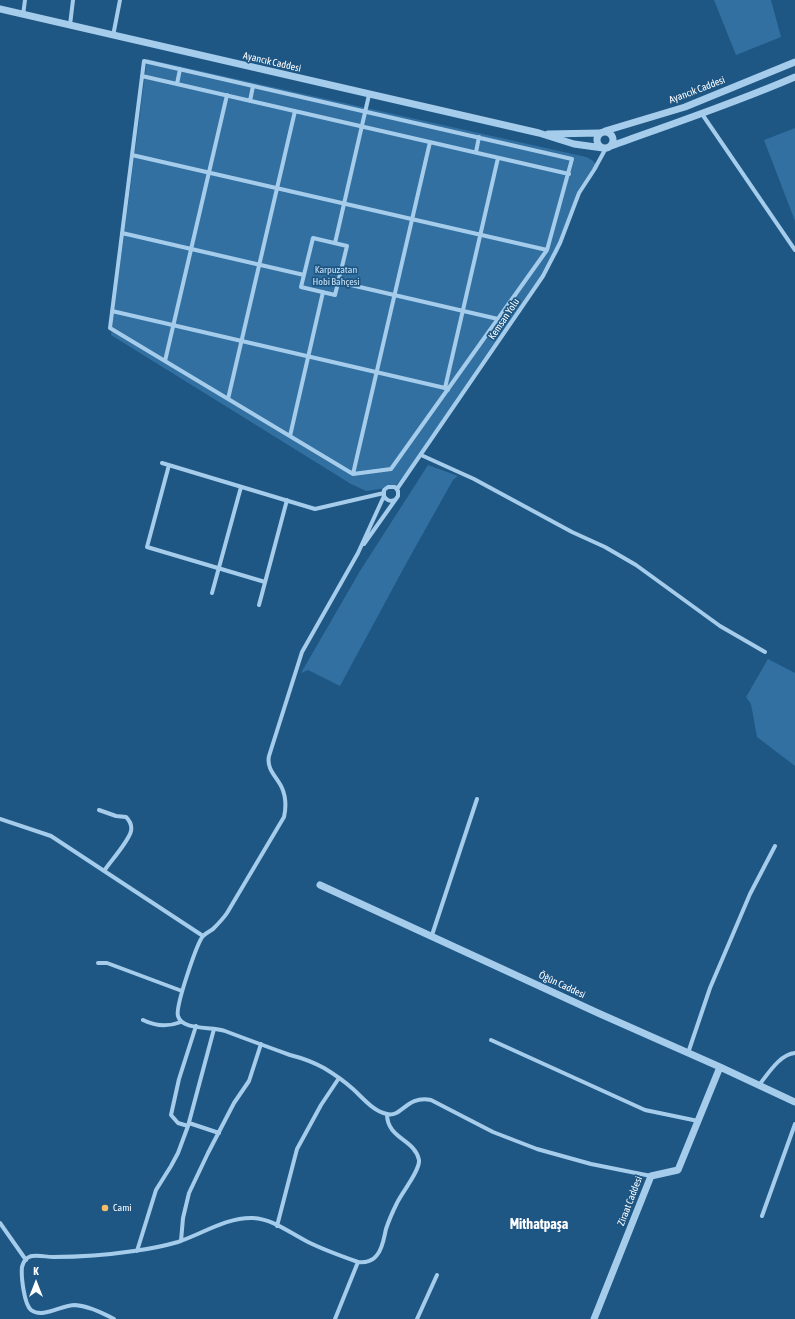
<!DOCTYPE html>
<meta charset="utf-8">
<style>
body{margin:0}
#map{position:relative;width:795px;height:1319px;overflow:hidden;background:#1e5684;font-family:"Asap Condensed",sans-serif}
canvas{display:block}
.north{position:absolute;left:16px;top:1263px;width:40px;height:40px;-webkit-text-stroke:3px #1e5684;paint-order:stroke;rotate:0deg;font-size:11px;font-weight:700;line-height:16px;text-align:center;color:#fff}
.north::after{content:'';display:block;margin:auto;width:14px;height:18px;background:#fff;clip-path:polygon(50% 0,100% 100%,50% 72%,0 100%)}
</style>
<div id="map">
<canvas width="795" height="1319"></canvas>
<div class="north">K</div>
</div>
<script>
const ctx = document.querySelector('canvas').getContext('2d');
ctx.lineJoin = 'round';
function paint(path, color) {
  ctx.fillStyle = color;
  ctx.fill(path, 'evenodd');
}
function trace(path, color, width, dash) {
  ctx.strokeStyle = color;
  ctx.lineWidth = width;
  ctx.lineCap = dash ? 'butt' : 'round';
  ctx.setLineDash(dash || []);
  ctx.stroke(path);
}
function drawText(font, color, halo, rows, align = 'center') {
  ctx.font = font + ' "Asap Condensed",sans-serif';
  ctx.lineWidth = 3.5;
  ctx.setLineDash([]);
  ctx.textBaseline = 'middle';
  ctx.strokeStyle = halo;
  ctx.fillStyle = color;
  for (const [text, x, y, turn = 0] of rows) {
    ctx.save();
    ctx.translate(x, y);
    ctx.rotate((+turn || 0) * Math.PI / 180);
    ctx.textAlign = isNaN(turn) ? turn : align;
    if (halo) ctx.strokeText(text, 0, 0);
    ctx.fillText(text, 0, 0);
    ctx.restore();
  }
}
paint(new Path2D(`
 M714 0H771L781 37 736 55Z
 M147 59 586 157C593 160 595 162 598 168L579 190 558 253 407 472 396 485 380 489 366 491 351 484 111 335Z
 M795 128V221L764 140Z
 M428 465 458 476 453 480 407 562 340 686 308 670 301 673 360 571Z
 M768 659 795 673V766L757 737 751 704 746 697Z`), '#3270a2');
trace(new Path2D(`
 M23 15 25 0
 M70 25 73 0
 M113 36 120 0
 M144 61 572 159 547 250 391 469 353 474 110 328Z
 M142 76 569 174
 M177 84 180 69
 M250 101 253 86
 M702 114 795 250
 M476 152 479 137
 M132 155 547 250
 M122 233 304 275
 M313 238 347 246 335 295 301 287Z
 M335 243 369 95
 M338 282 498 319
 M112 311 445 388 448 390
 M165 361 227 95
 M445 388 498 158
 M228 399 295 111
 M290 436 323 292
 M421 455 474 479 572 532 605 547 636 565 720 626 765 652
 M162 463 315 509 384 493
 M169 465 147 547 265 582
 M353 474 430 142
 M397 489 543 276 560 243 579 193 594 170 606 148
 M384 496 358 553 302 652 269 756C266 769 277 777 282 788 286 797 286 808 284 817L227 913C223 919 218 924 213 929 210 931 206 933 203 936 197 943 175 1007 178 1016 182 1031 212 1026 225 1031 246 1039 268 1047 290 1055 302 1058 313 1062 324 1068 334 1074 344 1081 353 1089 363 1098 373 1111 387 1114 402 1118 406 1095 431 1100L493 1132 537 1149 591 1164 651 1176
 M364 544 398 496V491L395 487H388L384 490V496C386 500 390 502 394 500
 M212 593 241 487
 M259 605 287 500
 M99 810 116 816 126 817C130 821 132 826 131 831 129 841 110 862 104 871
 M0 819 51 836 203 936
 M432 935 477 799
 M98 963H107L182 991
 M143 1020C155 1026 168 1027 181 1022
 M491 1040 645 1110 698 1121
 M688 1053 710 988 750 894 775 846
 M759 1085C768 1074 780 1054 795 1053
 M189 1123 219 1133
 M188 1126 178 1123 171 1115 179 1079 196 1026
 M762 1216 795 1124
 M0 1223 26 1260
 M277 1226 297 1149 321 1105 339 1078
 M181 1241 183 1218 189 1193 208 1153 234 1103 249 1081 261 1044
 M137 1251 156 1190 171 1166 178 1153 188 1126 214 1029
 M114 1319C103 1313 88 1306 75 1305 61 1305 43 1319 31 1310 24 1304 21 1276 22 1267 23 1263 25 1259 29 1257 35 1254 46 1257 53 1257 80 1257 107 1255 134 1251 149 1249 164 1246 178 1242 202 1234 227 1217 253 1218 273 1219 290 1233 308 1242 324 1250 341 1256 358 1262
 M335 1319 358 1262C365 1263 373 1261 377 1255 383 1248 384 1237 386 1229 389 1220 393 1211 397 1203 402 1192 420 1171 419 1160 415 1139 387 1139 387 1114
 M417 1319 437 1275`), '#a5ccea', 4);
trace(new Path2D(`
 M0 9 539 133 574 144 603 148
 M605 131 685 107 795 62
 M597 140a8 8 0 1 1 16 0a8 8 0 1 1-16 0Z
 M548 134 600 133
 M611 146C672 124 735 103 795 77
 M320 885 598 1013 720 1067 795 1102
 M594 1319 651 1176 678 1170 720 1067`), '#a5ccea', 7);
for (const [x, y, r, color] of [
 [105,1208,4,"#f9be65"]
]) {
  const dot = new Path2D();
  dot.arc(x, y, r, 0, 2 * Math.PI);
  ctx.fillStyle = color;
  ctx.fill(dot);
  trace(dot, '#1e5684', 1.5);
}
drawText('10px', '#fff', '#1e5684', [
 ["Ayancık Caddesi",272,62,13],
 ["Ayancık Caddesi",697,90,-21],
 ["Kemsan Yolu",504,319,-56],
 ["Öğün Caddesi",562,985,25],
 ["Ziraat Caddesi",630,1201,-69]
]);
drawText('10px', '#cae3f7', '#1e5684', [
 ["Karpuzatan",336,270],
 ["Hobi Bahçesi",336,282]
]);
drawText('10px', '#fff', '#1e5684', [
 ["Cami",113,1208]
], 'left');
drawText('bold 14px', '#fff', '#1e5684', [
 ["Mithatpaşa",539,1225]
]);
</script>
